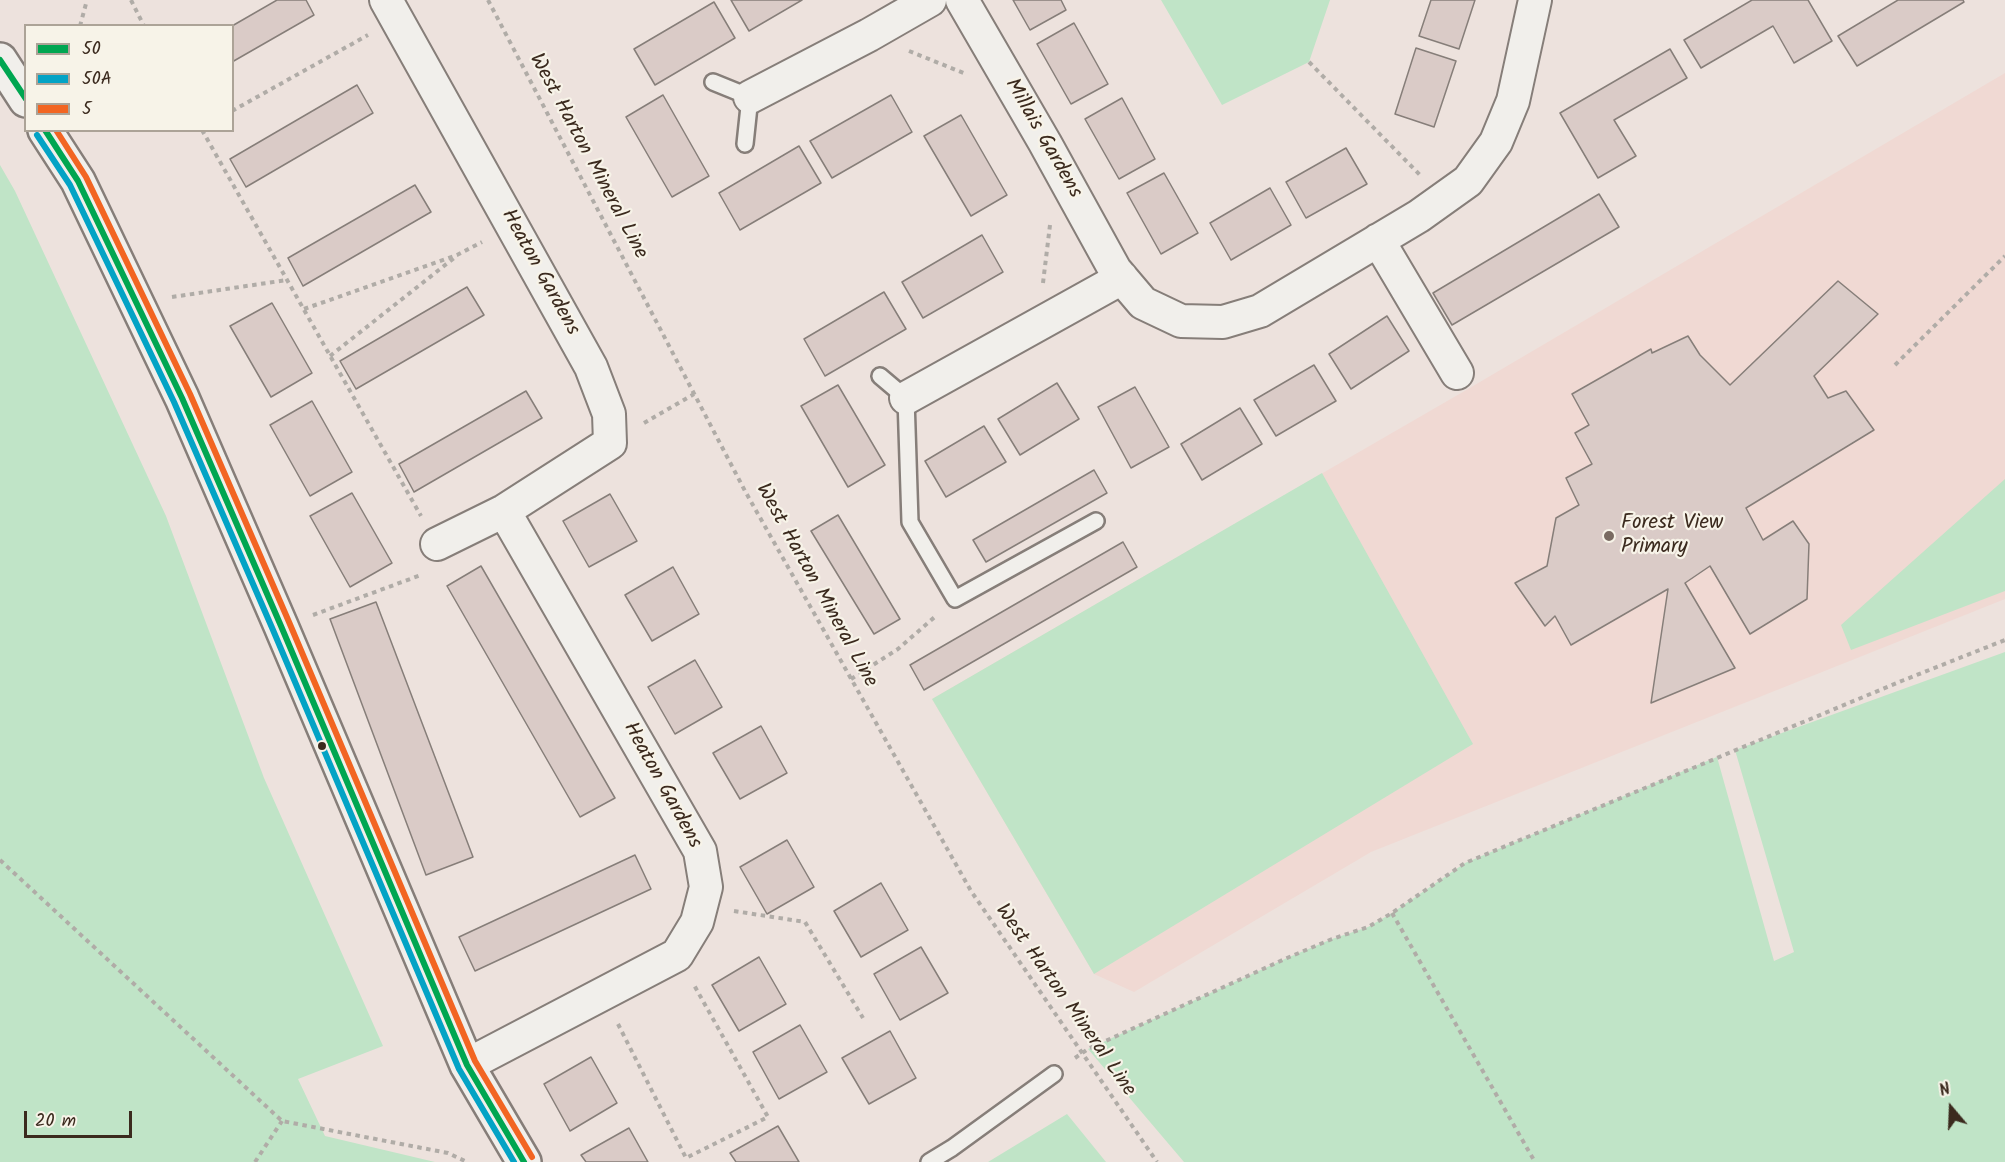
<!DOCTYPE html>
<style>
body{margin:0}
#map{position:relative;width:2005px;height:1162px;overflow:hidden;background:#ede2dd;font-family:Kalam,sans-serif}
canvas{display:block}
.legend{position:absolute;left:24px;top:24px;width:210px;height:108px;box-sizing:border-box;background:#f7f3e8;border:2px solid #aca397;margin:0;padding:8px 10px;list-style:none;font-size:18px;color:#3b2a1e}
.legend li{display:flex;align-items:center;gap:12px;height:30px}
.legend b{width:30px;border:2px solid #aca397}
.north{position:absolute;left:1921px;top:1078px;width:60px;height:60px;-webkit-text-stroke:4px #f7f3e8;paint-order:stroke;rotate:341deg;font-size:16px;font-weight:700;line-height:24px;text-align:center;color:#3b2a1e}
.north::after{content:'';display:block;margin:auto;width:21px;height:27px;background:#3b2a1e;clip-path:polygon(50% 0,100% 100%,50% 72%,0 100%)}
.scale{position:absolute;left:24px;top:1111px;width:108px;height:27px;box-sizing:border-box;border:3px solid #3b2a1e;border-top:0;padding-left:8px;font-size:18px;line-height:21px;white-space:nowrap;color:#3b2a1e;-webkit-text-stroke:4px #f7f3e8;paint-order:stroke}
</style>
<div id="map">
<canvas width="2005" height="1162"></canvas>
<ul class="legend">
<li><b style="height:8px;background:#00a651"></b>50</li>
<li><b style="height:8px;background:#03a3c5"></b>50A</li>
<li><b style="height:8px;background:#f26522"></b>5</li>
</ul>
<div class="north">N</div>
<div class="scale">20 m</div>
</div>
<script>
const ctx = document.querySelector('canvas').getContext('2d');
ctx.lineJoin = 'round';
function paint(path, color) {
  ctx.fillStyle = color;
  ctx.fill(path, 'evenodd');
}
function trace(path, color, width, dash) {
  ctx.strokeStyle = color;
  ctx.lineWidth = width;
  ctx.lineCap = dash ? 'butt' : 'round';
  ctx.setLineDash(dash || []);
  ctx.stroke(path);
}
function drawText(font, color, halo, rows, align = 'center') {
  ctx.font = font + ' Kalam,sans-serif';
  ctx.lineWidth = 4.5;
  ctx.setLineDash([]);
  ctx.textBaseline = 'middle';
  ctx.strokeStyle = halo;
  ctx.fillStyle = color;
  for (const [text, x, y, turn = 0] of rows) {
    ctx.save();
    ctx.translate(x, y);
    ctx.rotate((+turn || 0) * Math.PI / 180);
    ctx.textAlign = isNaN(turn) ? turn : align;
    if (halo) ctx.strokeText(text, 0, 0);
    ctx.fillText(text, 0, 0);
    ctx.restore();
  }
}
paint(new Path2D(`
 M2005 73V599L1371 852 1134 992 1094 974 932 699 1468 389Z`), '#f0d9d3');
paint(new Path2D(`
 M1161 0H1330L1309 62 1222 105Z
 M0 165 15 191 166 516 264 778 383 1046 298 1079 325 1136 435 1162H0Z
 M1322 473 1473 744 1094 974 932 699Z
 M2005 479V591L1851 650 1841 625Z
 M2005 652V1162H1184L1088 1049 1287 958 1332 939 1368 927 1392 913 1465 863 1717 757 1774 961 1794 952 1735 750Z
 M1067 1114 1106 1162H988Z`), '#c0e4c7');
const building = new Path2D(`
 M277 0H306L314 15 232 62V26Z
 M731 0H802L749 31Z
 M1013 0H1061L1066 10 1030 30Z
 M1431 0H1475L1459 49 1419 36Z
 M1752 0H1808L1832 41 1794 63 1773 26 1701 68 1684 40Z
 M1898 0H1963L1964 2 1857 66 1838 36Z
 M714 2 735 38 655 85 634 49Z
 M1074 23 1108 84 1071 104 1037 44Z
 M1416 48 1456 61 1434 127 1395 114Z
 M1670 49 1687 78 1614 120 1636 156 1598 178 1560 113Z
 M357 85 373 113 246 187 230 159Z
 M663 95 709 176 672 197 626 117Z
 M891 95 912 132 832 178 810 141Z
 M1122 98 1155 159 1119 179 1085 119Z
 M961 115 1007 195 971 216 924 136Z
 M799 146 821 183 740 230 719 193Z
 M1346 148 1367 184 1306 218 1286 182Z
 M1164 173 1198 233 1161 254 1127 193Z
 M415 185 431 212 303 286 288 258Z
 M1270 188 1291 225 1231 260 1210 223Z
 M1599 194 1619 227 1452 325 1433 293Z
 M982 235 1003 272 923 318 902 282Z
 M1838 281 1878 314 1814 376 1828 398 1846 391 1874 430 1746 508 1763 540 1793 521 1809 544 1807 599 1750 634 1710 566 1685 583 1735 668 1651 703 1668 589 1571 645 1555 616 1545 626 1515 583 1547 566 1556 518 1579 505 1566 478 1592 464 1575 433 1589 425 1572 394 1651 349 1652 353 1688 336 1700 355 1730 385Z
 M467 287 484 315 356 389 340 361Z
 M884 292 906 329 825 376 804 339Z
 M272 303 312 373 271 397 230 326Z
 M1387 316 1409 351 1351 389 1329 354Z
 M1314 365 1336 401 1276 436 1254 400Z
 M1057 383 1079 419 1020 455 998 419Z
 M838 385 885 465 848 487 801 406Z
 M1135 387 1169 447 1131 468 1098 407Z
 M526 391 542 418 414 492 399 464Z
 M312 401 352 472 310 496 270 425Z
 M1240 408 1262 444 1202 480 1181 444Z
 M984 426 1006 462 946 497 925 461Z
 M1094 470 1107 493 986 562 973 540Z
 M352 493 392 563 350 587 310 516Z
 M610 494 637 541 589 567 563 521Z
 M838 515 900 619 874 634 811 531Z
 M1123 542 1137 567 924 690 910 665Z
 M481 566 615 798 580 817 447 586Z
 M673 567 699 614 652 641 625 595Z
 M376 602 473 857 426 875 330 619Z
 M695 660 722 707 675 734 648 687Z
 M761 726 787 773 740 799 713 753Z
 M787 840 814 887 767 914 740 867Z
 M635 855 651 889 475 971 459 937Z
 M881 883 908 930 861 957 834 911Z
 M921 947 948 993 900 1020 874 974Z
 M759 957 786 1004 739 1031 712 985Z
 M800 1025 827 1072 779 1099 753 1052Z
 M890 1031 916 1078 869 1104 842 1058Z
 M591 1057 617 1103 570 1131 544 1084Z
 M778 1126 799 1162H736L730 1153Z
 M629 1128 648 1162H586L581 1155Z`);
paint(building, '#dacbc7');
trace(building, '#867e79', 1.5);
const lane = new Path2D(`
 M713 82 750 97 745 144
 M880 376 906 398 910 522 955 599 1096 521
 M929 1162 952 1148 1054 1074`);
const street = new Path2D(`
 M386 0 591 367 609 414 610 443 504 511 437 544
 M962 0 1045 143 1115 270 1143 303 1181 321 1223 322 1260 311 1419 216 1468 181 1496 142 1513 101 1535 0
 M750 97 869 35 930 0
 M1378 240 1457 373
 M906 398 1122 278
 M467 1065 677 955 697 922 706 887 700 851 504 511`);
const secondary = new Path2D(`
 M0 60 26 100
 M45 130 78 181 182 398 281 626 467 1065 524 1162`);
trace(lane, '#867e79', 20);
trace(street, '#867e79', 36);
trace(secondary, '#867e79', 38);
trace(new Path2D(`
 M131 0 144 26
 M488 0 745 491 971 891 1157 1162
 M80 26 87 0
 M909 51 966 74
 M1309 62 1420 175
 M232 111 368 35
 M202 130 421 516
 M1043 283 1050 225
 M172 297 287 280
 M304 309 457 255 482 242
 M330 356 454 258
 M1895 365 2005 256
 M644 423 694 394
 M313 615 421 575
 M851 679 898 649 937 615
 M0 860 282 1121 448 1153 467 1162
 M734 911 805 922 863 1018
 M1392 913 1535 1162
 M618 1024 686 1158 768 1117 694 985
 M1075 1058 1088 1049 1287 958 1332 939 1368 927 1392 913 1465 863 1904 680 2005 640
 M255 1162 282 1121`), '#b0aca7', 4, [4.5, 4.5]);
trace(lane, '#f1efeb', 15);
trace(street, '#f1efeb', 32);
trace(secondary, '#f1efeb', 33);
trace(new Path2D(`
 M0 60 26 99
 M45 130 78 181 182 398 281 626 467 1065 524 1162`), '#00a651', 6);
trace(new Path2D(`
 M37 135 70 185 174 402 273 630 459 1069 514 1162`), '#03a3c5', 6);
trace(new Path2D(`
 M56 130 86 177 190 394 289 622 475 1061 532 1157`), '#f26522', 6);
for (const [x, y, r, color] of [
 [1609,536,6,"#796a61"],
 [322,746,5,"#3b2a1e"]
]) {
  const dot = new Path2D();
  dot.arc(x, y, r, 0, 2 * Math.PI);
  ctx.fillStyle = color;
  ctx.fill(dot);
  trace(dot, '#f7f3e8', 2);
}
drawText('21px', '#3b2a1e', '#f7f3e8', [
 ["Millais Gardens",1042,139,60],
 ["West Harton Mineral Line",587,157,62],
 ["Heaton Gardens",539,273,61],
 ["West Harton Mineral Line",815,586,61],
 ["Heaton Gardens",661,786,61],
 ["West Harton Mineral Line",1064,1001,55]
]);
drawText('21px', '#3b2a1e', '#f7f3e8', [
 ["Forest View",1621,524],
 ["Primary",1621,548]
], 'left');
</script>
